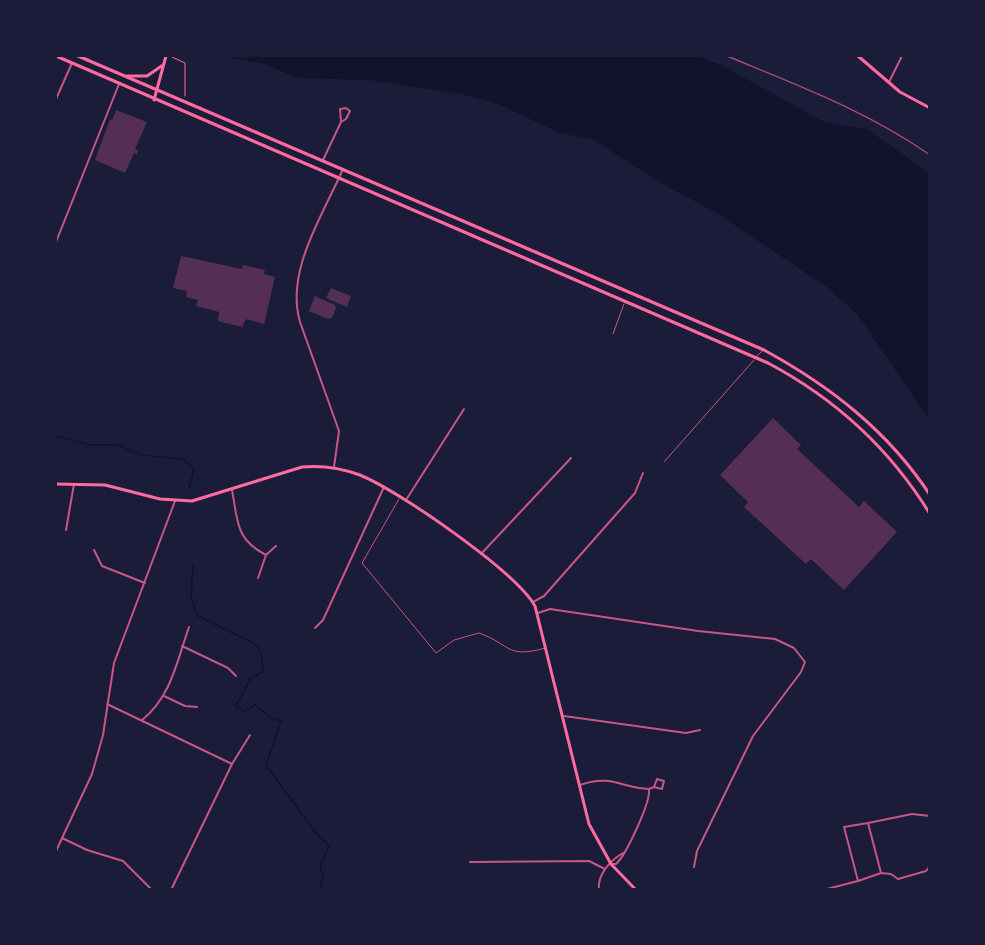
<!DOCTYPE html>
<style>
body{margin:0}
#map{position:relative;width:985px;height:945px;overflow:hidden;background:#1b1b3a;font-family:Montserrat,sans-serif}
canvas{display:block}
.frame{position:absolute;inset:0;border:57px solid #1b1b3a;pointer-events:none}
</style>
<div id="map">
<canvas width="985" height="945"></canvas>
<div class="frame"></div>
</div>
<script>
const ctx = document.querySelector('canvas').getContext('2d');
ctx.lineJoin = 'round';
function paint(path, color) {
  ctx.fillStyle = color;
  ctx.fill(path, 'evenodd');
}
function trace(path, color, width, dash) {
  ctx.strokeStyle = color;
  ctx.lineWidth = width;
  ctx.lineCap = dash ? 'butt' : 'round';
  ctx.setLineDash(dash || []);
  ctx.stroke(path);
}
paint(new Path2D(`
 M224 56H698L721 65 826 123 867 129 929 173V419L857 314 828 288 717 213 661 183 594 140 560 133 498 104 461 94 368 80 298 78 264 64Z`), '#12122b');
trace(new Path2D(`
 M56 436 90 445H118L140 455 183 459 194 469 189 489
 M193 564 191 598 198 616 255 644 261 652 263 671 250 679 236 706 245 712 255 705 271 718 281 721 266 765 315 832 329 846 320 865 323 878 320 890`), '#12122b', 1.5);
paint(new Path2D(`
 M116 110 147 122 135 149 138 150 137 154 134 153 125 173 95 160 110 119 112 120Z
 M181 256 242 269 243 265 265 270 264 274 275 277 264 324 246 319 242 327 218 321 219 312 196 306 198 300 186 297 187 291 173 288Z
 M331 288 351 296 347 307 326 298Z
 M315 296 335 305 336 308 332 318 328 319 309 311Z
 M773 418 801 445 797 449 859 507 864 501 897 532 844 590 811 559 806 564 744 507 748 502 720 475Z`), '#542f53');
trace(new Path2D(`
 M172 57 185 63V96`), '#ff6b9d', 1);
trace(new Path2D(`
 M613 334 624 304
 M756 357 762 351
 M664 462 754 360
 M399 499 362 563 436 653 454 640 479 633C512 645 506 659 545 648`), '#c65784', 1);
trace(new Path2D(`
 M889 82 902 56
 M56 99 72 63
 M323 160 341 122 340 109 346 108 350 111 346 119 341 122
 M56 242 119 84
 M232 490C238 521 235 539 266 555
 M406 500 464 409
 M66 530 74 484
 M94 550 102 566 145 583
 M481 554 571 458
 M258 578 266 555 276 546
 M533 602 544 596 635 493 643 473
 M538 613 550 609 698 631 775 639 794 648 805 662 801 672 753 736 697 851 694 867
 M315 628 323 620 384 487
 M182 646 228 668 236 676
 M164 696 185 706 197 707
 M107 704 232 764
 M564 716 686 733 700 730
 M142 720C171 697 177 661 189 627
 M580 785C612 774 621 788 649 789L654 787 657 779 664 781 662 789 654 787
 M930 816 912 814 868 823 881 873 891 874 898 879 926 871 930 866
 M868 823 844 827 858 881 881 873
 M62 838 87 850 123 861 152 890
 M56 851 92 774 103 735 114 663 175 501
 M470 862 589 861 605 869
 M611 864H616C626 855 651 802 649 789
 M171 890 232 764 250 735
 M599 890C597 874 611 860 623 853
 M823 890 858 881`), '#c65784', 2);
trace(new Path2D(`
 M334 467 339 431 300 322C285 271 323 215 343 169`), '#c65784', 2);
trace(new Path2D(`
 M127 76H147L163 65
 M154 100 166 56
 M56 484 105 485 160 499 192 501 302 467C323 465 341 468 360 475 399 491 515 571 535 606L589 824 611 864 636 890`), '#ff6b9d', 3);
trace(new Path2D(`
 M56 56 768 363C834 398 890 449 930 514
 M78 56 764 350C830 386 888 431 930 495
 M858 56 900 92 930 108`), '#ff6b9d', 3);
trace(new Path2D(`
 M727 56C797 85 867 111 930 155`), '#a44b75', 1.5);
</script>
